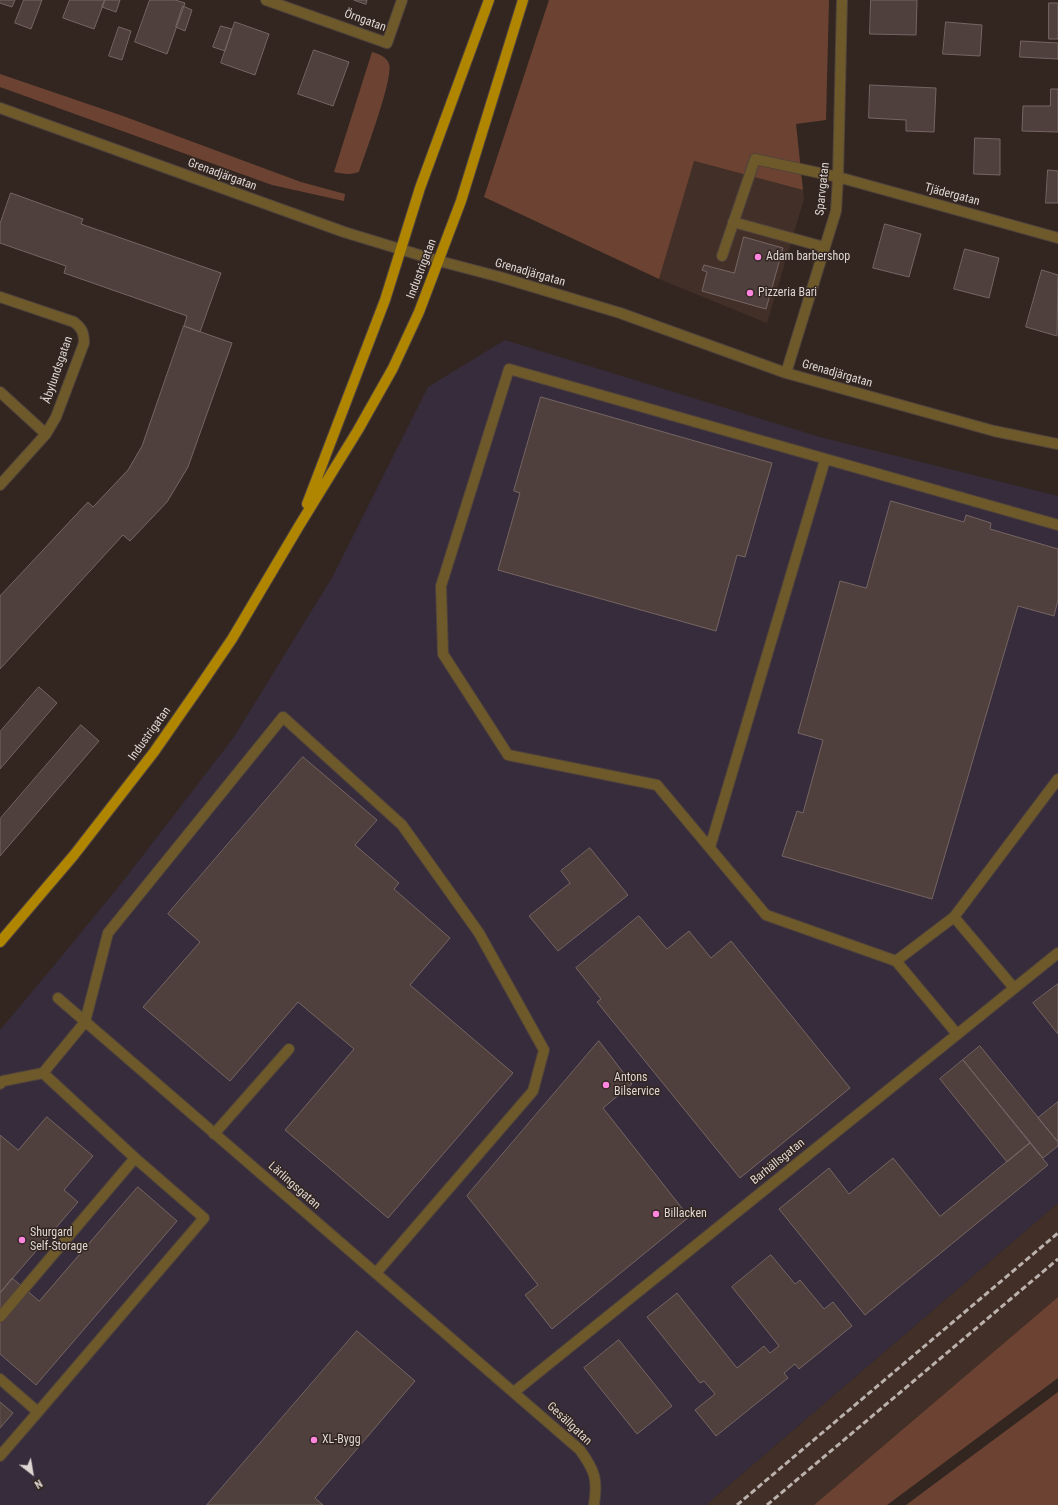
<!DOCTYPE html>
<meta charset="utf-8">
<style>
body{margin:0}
#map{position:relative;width:1058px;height:1505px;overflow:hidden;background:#332621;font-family:"Roboto Condensed",sans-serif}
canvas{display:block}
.north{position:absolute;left:12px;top:1453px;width:40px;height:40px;-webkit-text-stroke:3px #332621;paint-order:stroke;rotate:149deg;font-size:11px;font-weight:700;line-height:16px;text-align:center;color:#dfd7d3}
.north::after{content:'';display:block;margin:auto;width:14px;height:18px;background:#dfd7d3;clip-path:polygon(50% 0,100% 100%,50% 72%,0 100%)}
</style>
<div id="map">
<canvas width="1058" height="1505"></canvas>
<div class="north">N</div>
</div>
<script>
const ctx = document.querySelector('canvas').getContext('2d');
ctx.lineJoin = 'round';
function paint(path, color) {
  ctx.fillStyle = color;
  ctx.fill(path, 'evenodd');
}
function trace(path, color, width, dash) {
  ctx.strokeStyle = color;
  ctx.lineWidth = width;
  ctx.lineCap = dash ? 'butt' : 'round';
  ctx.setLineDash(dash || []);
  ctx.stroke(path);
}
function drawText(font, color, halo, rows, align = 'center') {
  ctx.font = font + ' "Roboto Condensed",sans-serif';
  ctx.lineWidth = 3;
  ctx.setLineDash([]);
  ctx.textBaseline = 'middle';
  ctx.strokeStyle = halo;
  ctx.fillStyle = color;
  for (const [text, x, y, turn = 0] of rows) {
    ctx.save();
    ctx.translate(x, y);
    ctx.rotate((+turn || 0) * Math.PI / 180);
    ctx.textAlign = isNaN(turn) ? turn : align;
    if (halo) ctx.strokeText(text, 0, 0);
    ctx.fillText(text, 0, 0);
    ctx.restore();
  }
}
paint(new Path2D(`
 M693 161 803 190 804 199 767 323 659 279Z
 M1058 1203V1297L814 1505H706Z`), '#422f28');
paint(new Path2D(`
 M505 340 820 437 1058 496V1203L706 1505H0V1030L57 962 124 880 234 737 333 576 428 387Z`), '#372c3b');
paint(new Path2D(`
 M549 0H829L826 120 796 124 803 190 694 161 659 279 484 197Z
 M372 52C379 54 387 57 389 64 394 77 365 154 359 172 350 175 343 174 334 172Z
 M0 74 123 116 301 182 345 194 344 201 272 185 0 87Z
 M1058 1297V1378L887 1505H814Z
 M1058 1392V1505H906Z`), '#6c4332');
const building = new Path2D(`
 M0 0H15L12 7 0 3Z
 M24 0H42L31 29 15 23Z
 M70 0H105L94 29 63 18Z
 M105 0H120L116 12 102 7Z
 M150 0H175L185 3 167 54 135 42Z
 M354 0H367L366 4Z
 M871 0H917L916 35 870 34Z
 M1049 3H1058V39H1049Z
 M183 6 192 10 185 31 176 27Z
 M235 22 269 34 255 75 221 63Z
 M946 22 982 25 980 56 943 54Z
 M221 26 232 29 225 51 213 47Z
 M119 27 131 31 122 60 109 56Z
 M1021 41 1058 43V59L1020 57Z
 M314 50 349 62 333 106 298 94Z
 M870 85 936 88 934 132 906 131V120L869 118Z
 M1051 89H1058V132L1022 131 1023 106H1050Z
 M975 138 1000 139V175L974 174Z
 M1048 170 1058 171V203H1046Z
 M11 193 83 219 81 224 221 273 200 332 184 326 187 316 64 273 66 266 0 243V224Z
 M885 224 921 234 909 277 873 268Z
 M744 237 783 248 766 309 702 291 707 272 702 270 704 265 734 273Z
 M965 249 999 258 989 298 954 289Z
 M1042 270 1058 275 1057 336 1026 327Z
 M184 326 232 343 188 467 167 502 130 541 123 535 0 669V596L88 502 93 507 128 470 142 446Z
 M541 397 772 463 745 557 737 555 716 631 498 570 520 493 514 491Z
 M891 501 964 522 966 515 991 523 990 529 1058 549V600L1054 616 1018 606 932 899 782 856 797 811 803 813 823 740 798 733 840 581 866 588Z
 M39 687 57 703 0 769V732Z
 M81 725 99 741 0 856V819Z
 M303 757 377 820 355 845 399 883 394 889 450 938 410 985 513 1073 388 1218 285 1130 354 1049 298 1002 230 1081 143 1007 200 942 168 914Z
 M590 848 628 895 558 951 529 916 570 883 561 871Z
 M639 916 667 949 689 931 711 958 731 941 850 1088 740 1178 597 1002 601 999 576 968Z
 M1058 984V1034L1033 1003Z
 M599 1041 632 1084 603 1108 689 1217 552 1329 525 1295 538 1285 467 1196Z
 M980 1046 1058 1142V1146L1043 1158 963 1060Z
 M963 1060 1030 1143 1007 1162 940 1079Z
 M1058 1102V1142L1038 1118Z
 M47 1117 93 1156 64 1190 78 1202 0 1293V1135L18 1150Z
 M1030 1143 1048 1165 865 1315 779 1209 829 1168 849 1194 893 1158 940 1216Z
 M138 1187 177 1221 36 1385 0 1354V1293L12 1278 39 1301Z
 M771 1255 795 1284 800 1280 824 1309 833 1302 852 1326 799 1369 795 1364 784 1373 788 1378 716 1436 695 1410 715 1394 704 1381 700 1383 647 1317 677 1293 737 1368 764 1346 770 1353 779 1346 732 1287Z
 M357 1331 415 1381 315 1498 323 1505H207Z
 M619 1340 672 1406 637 1434 584 1368Z
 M0 1402 13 1413 0 1428Z`);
paint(building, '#4f403e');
trace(building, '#756563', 1);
const minor = new Path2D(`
 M266 0 387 43 402 0
 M0 108 344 232 439 261 500 277 620 313 786 373 994 431 1058 444
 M733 222 824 247
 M722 256 755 159 838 177 1058 238
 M0 297 74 322C82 328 84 333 84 343L56 417 46 434 0 485
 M786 373 836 211 838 177 842 0
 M0 392 46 434
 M1058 525 509 369 441 586 443 654 508 755 657 785 766 915 896 961 954 917 1058 779
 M710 847 825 460
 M954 917 1014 988
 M896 961 957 1034
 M58 998 580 1450C595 1471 598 1479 594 1505
 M0 1084 3 1081 43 1073 85 1022 108 933 283 717 402 825 479 933 544 1050 533 1091 376 1273
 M214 1134 289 1049
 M0 1317 135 1158
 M0 1379 38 1412 204 1218 135 1158 43 1073
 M514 1392 1058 953
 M0 1456 38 1412`);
const major = new Path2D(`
 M307 504 385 300 420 188 489 0
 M0 942 74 855 154 752 200 686 232 639 299 526 358 430 393 368 419 312 461 201 523 0`);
trace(minor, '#4f423d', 12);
trace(major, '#4f423d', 12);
trace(minor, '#6d592a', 10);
trace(major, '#b08600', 10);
trace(new Path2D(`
 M737 1505 1058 1233
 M767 1505 1058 1259`), '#bbb2ad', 3, [6, 3]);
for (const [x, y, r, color] of [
 [758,257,4,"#fe85e0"],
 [750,293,4,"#fe85e0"],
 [606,1085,4,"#fe85e0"],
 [656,1214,4,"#fe85e0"],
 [22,1240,4,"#fe85e0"],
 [314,1440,4,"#fe85e0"]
]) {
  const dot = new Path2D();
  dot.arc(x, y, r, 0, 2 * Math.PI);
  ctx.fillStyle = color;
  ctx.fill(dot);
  trace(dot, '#332621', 1.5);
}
drawText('12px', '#dfd7d3', '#332621', [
 ["Örngatan",365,21,20],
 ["Grenadjärgatan",222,175,20],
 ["Sparvgatan",823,189,-84],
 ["Tjädergatan",952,195,15],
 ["Industrigatan",422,269,-69],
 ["Grenadjärgatan",530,273,16],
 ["Åbylundsgatan",58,370,-71],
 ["Grenadjärgatan",837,374,16],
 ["Industrigatan",150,734,-54],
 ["Barhällsgatan",778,1162,-39],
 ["Lärlingsgatan",294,1186,41],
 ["Gesällgatan",569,1424,43]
]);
drawText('12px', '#dfd7d3', '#332621', [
 ["Adam barbershop",766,257],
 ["Pizzeria Bari",758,293],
 ["Antons",614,1078],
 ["Bilservice",614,1092],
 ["Billacken",664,1214],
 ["Shurgard",30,1233],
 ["Self-Storage",30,1247],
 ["XL-Bygg",322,1440]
], 'left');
</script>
